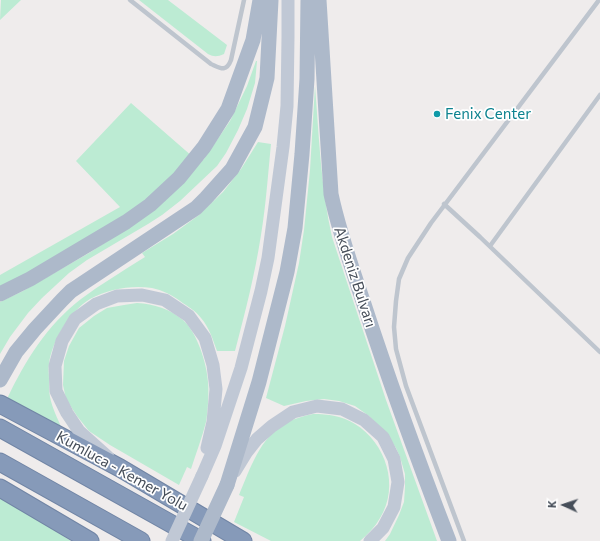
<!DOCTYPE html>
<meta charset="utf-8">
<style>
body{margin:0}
#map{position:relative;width:600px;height:541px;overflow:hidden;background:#efecec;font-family:Commissioner,sans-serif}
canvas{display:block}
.north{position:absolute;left:544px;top:485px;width:40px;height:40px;-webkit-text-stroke:3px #fff;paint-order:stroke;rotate:273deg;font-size:11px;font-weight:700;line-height:16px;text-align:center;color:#464e59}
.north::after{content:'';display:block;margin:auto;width:14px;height:18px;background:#464e59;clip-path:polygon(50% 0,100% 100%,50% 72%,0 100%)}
</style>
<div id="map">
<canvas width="600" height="541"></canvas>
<div class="north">K</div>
</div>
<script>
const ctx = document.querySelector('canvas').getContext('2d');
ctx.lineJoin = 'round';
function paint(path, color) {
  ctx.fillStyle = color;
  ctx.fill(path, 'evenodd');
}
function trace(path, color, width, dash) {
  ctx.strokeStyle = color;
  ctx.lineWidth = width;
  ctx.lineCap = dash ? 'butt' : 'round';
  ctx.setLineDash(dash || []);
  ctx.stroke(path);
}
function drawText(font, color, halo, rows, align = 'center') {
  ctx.font = font + ' Commissioner,sans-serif';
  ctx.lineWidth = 3.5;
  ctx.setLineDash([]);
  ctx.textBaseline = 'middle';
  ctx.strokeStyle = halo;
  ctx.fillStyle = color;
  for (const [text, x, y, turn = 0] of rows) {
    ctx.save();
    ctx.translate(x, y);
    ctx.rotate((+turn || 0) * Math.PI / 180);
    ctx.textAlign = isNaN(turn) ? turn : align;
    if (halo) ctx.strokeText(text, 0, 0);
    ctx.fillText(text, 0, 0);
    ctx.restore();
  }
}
paint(new Path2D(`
 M1 0H21L0 20Z
 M139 0H168L227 45 224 54C217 57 214 57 208 54Z
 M256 61H257L255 83 247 109 238 130 226 153 217 166 180 201 162 215 148 224 87 260 69 273 42 298 28 313 10 337 0 354V302L23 291 89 253 143 218 204 159 230 121 247 86Z
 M315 86C319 137 321 188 332 237L386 400 437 541H385L390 534 399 515 404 502 405 487V474L400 457 396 448 390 439 369 416 355 406 339 401 324 399 306 401 284 406 266 398 285 326 299 263 304 230 310 170Z
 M131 103 193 157 149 202 0 290V275L120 207 76 161Z
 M258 142 271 144C268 174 266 205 261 235 255 274 245 313 235 351H217C213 340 209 327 201 318 196 311 187 306 180 301 172 295 162 290 152 288 131 285 109 289 90 299 70 311 52 341 49 364 48 369 49 374 49 379 49 385 49 392 50 397 52 408 58 419 62 429L7 399C25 361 47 325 81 299 101 284 123 271 145 257L142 253 173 234 199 215 223 192 241 169Z
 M137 303C154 304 170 309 183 320 197 332 207 364 208 382 209 391 208 412 206 422 202 438 196 453 191 469L187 467 179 485 110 445 89 431 77 416 66 399 63 385 64 361 69 346 79 328 94 316 107 308 124 305Z
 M313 414C328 414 342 416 355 424 386 443 400 486 380 518 375 527 368 534 360 541H271L234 522 244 497 239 495C250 469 260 437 286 423 295 418 304 416 313 414Z
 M0 496 71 541H0Z`), '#bcebd3');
const highway = new Path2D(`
 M0 404 120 468 243 541
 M0 428 202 541
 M0 462 141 541
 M0 488 90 541`);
trace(highway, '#7185a5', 19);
trace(new Path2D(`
 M130 0 211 64C220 68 226 73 231 60L244 0
 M444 204 480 237 600 352
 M490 246 600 95
 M464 541 406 386 396 349 394 327 396 301 399 279 408 258 431 223 599 0`), '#bec5ce', 4.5);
trace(new Path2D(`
 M108 457 79 431 67 413 56 391 55 366 62 341 75 319 96 304 117 296 142 295 165 300 189 316 205 338 213 365 216 389 213 422 207 448
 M235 471 246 453 257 439 272 426 293 412 317 406 342 409 364 420 383 437 394 459 398 482 394 507 383 528 370 541
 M202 476 215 446 241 368 261 291 268 258 283 147 287 106 288 37V0`), '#c0c8d5', 13);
trace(new Path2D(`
 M319 0 331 194C339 232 352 268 364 304 390 384 419 463 449 541
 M0 294 30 279 126 222 150 205 179 178 204 147 228 109 253 40 260 0
 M0 380 16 352 35 329 62 300 71 291 196 208 206 198 232 169 255 127 267 78 271 0
 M227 485 259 382 287 272 295 228 302 154 307 79 308 0`), '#adb9ca', 15);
trace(highway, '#869ab9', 17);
trace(new Path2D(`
 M172 541 202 476`), '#c0c8d5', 13);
trace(new Path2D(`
 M201 541 227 485`), '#adb9ca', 15);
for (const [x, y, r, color] of [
 [437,114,4,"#0f9aa8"]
]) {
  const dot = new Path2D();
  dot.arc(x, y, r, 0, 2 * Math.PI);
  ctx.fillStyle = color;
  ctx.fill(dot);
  trace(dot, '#fff', 1.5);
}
drawText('15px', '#0d838f', '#fff', [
 ["Fenix Center",445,114]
], 'left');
drawText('15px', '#464e59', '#fff', [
 ["Akdeniz Bulvarı",355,277,72],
 ["Kumluca - Kemer Yolu",122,471,29]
]);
</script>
